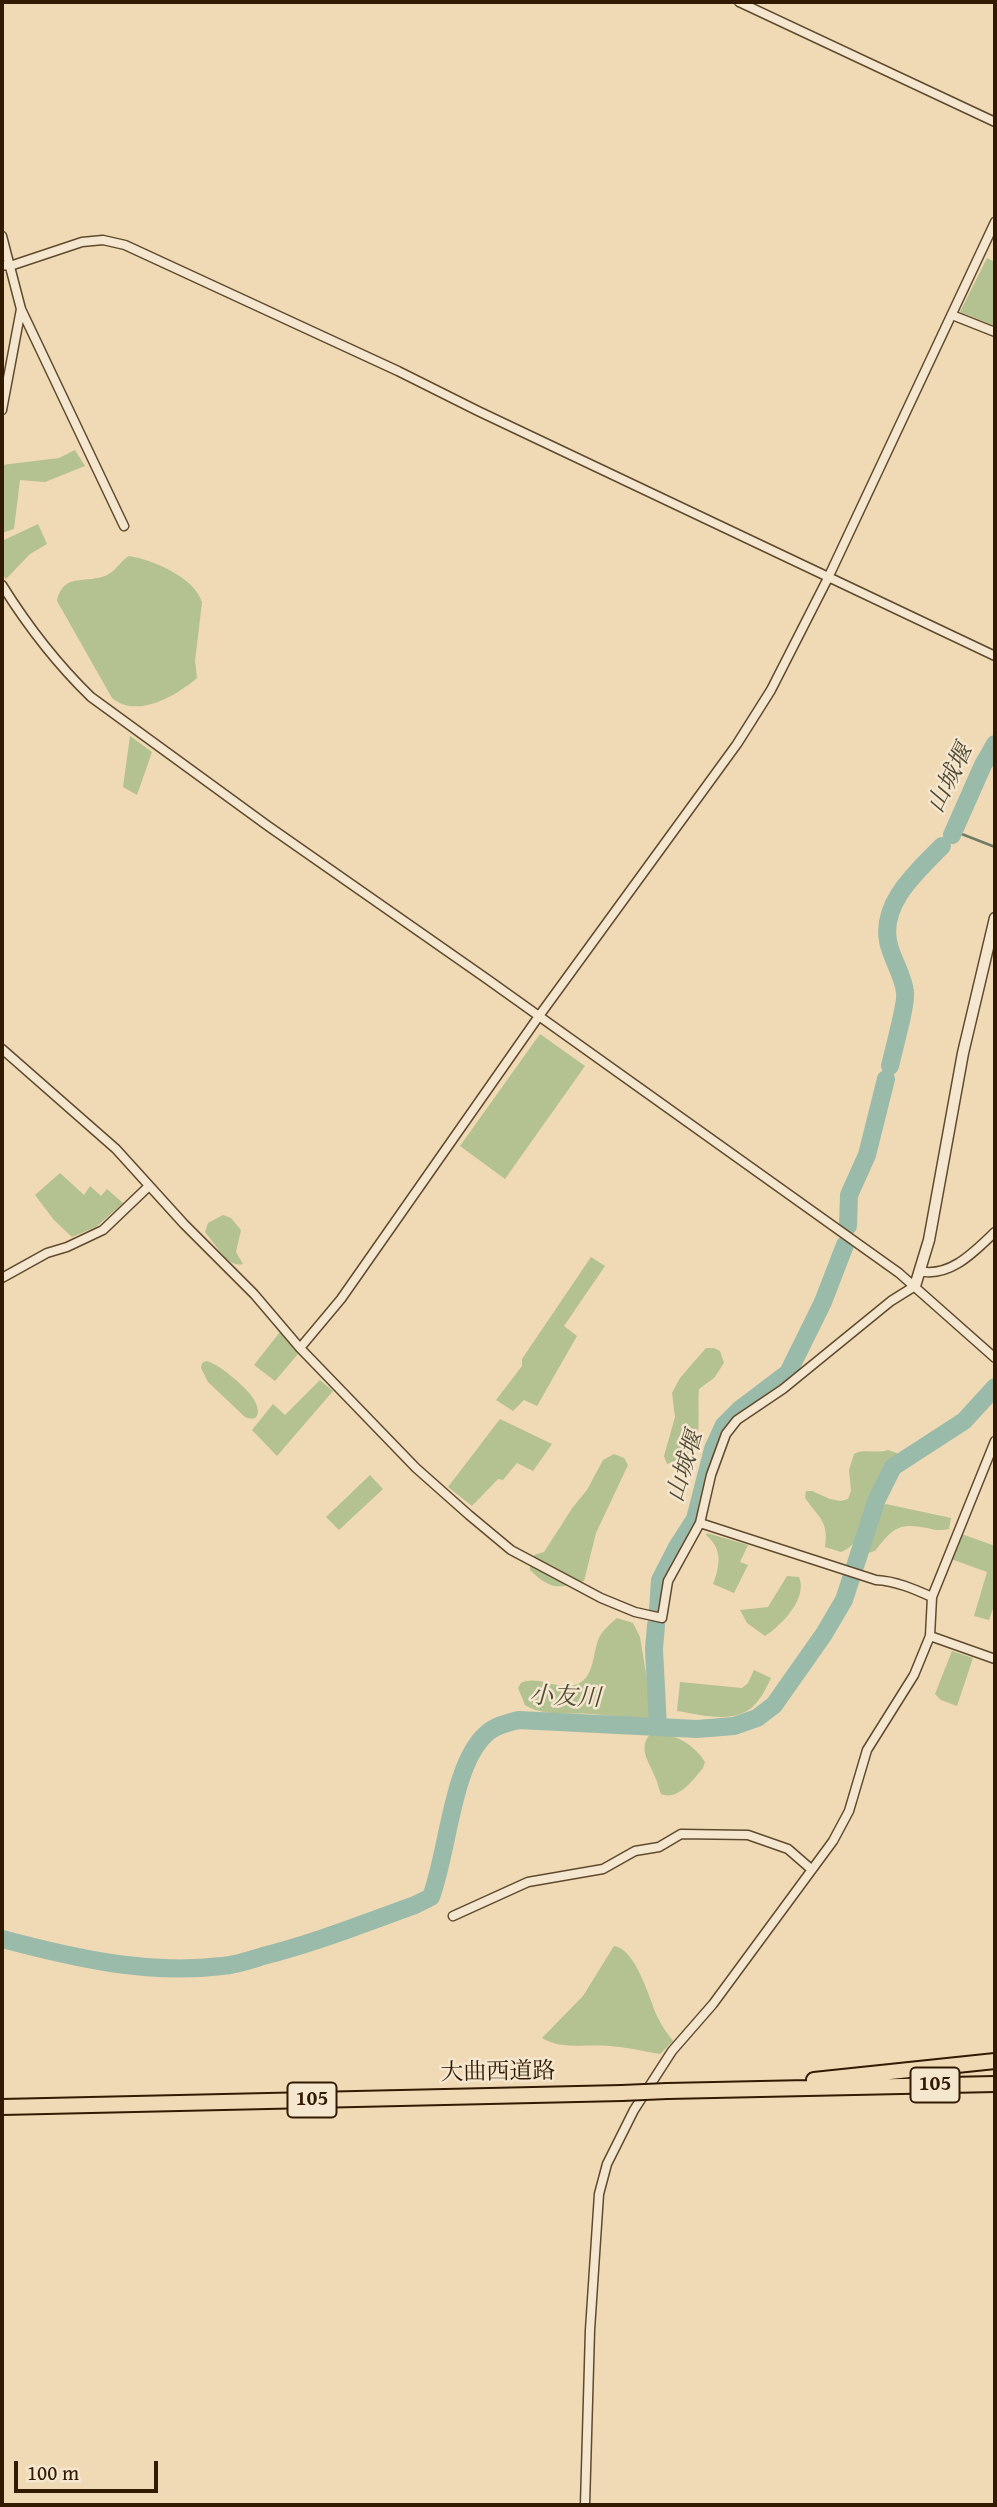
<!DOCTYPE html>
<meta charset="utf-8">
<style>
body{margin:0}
#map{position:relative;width:997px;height:2507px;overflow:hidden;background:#efdab5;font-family:"Gentium Book Plus",serif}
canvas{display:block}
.frame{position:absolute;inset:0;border:4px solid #311a00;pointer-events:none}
.scale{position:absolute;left:14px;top:2461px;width:144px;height:32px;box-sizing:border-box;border:4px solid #311a00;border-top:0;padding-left:9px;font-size:21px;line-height:24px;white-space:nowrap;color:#311a00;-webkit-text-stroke:5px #f5e7cf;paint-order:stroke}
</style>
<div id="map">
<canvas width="997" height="2507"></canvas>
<div class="frame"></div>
<div class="scale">100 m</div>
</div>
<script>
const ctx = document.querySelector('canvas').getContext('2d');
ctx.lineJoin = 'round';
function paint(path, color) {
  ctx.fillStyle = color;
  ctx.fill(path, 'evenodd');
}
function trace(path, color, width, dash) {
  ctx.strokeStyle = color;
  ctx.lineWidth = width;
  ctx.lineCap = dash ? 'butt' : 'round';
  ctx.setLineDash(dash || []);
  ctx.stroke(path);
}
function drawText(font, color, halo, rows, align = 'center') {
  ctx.font = font + ' "Gentium Book Plus","Noto Serif JP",serif';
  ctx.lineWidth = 5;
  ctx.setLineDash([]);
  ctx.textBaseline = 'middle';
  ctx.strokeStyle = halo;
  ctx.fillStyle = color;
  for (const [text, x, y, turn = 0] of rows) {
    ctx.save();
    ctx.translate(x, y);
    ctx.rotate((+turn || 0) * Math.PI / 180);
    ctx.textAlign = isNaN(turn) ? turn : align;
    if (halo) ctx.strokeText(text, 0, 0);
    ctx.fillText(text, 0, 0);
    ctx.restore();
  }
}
paint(new Path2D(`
 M987 258 995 262V326L960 312Z
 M75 450 85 466 45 482 20 480 14 529 2 533V465L59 458Z
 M38 524 47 544 30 554 6 579 2 573V541Z
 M129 556C153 560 194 577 202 602L195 661 197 678C176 696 137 719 112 698L57 601C64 569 91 587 112 572 118 567 122 560 129 556Z
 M130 736 152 752 137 795 123 787Z
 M540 1034 585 1066 505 1179 460 1146Z
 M60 1173 84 1195 90 1186 101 1196 107 1189 123 1203 96 1227 72 1237 54 1220 35 1195Z
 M223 1215 231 1218 241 1230 236 1252 243 1264C228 1269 214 1242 205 1232L208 1223Z
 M591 1257 605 1266 564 1326 577 1336 537 1406 524 1400 513 1411 496 1400 522 1366V1359Z
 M280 1332 298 1354 275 1381 254 1365Z
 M706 1348H714L720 1351 724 1363 714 1378 699 1389C696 1422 709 1452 667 1464L664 1456 675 1417 672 1393 680 1378Z
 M206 1361C218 1363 246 1387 253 1398 260 1408 261 1424 245 1417L208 1382 201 1368 202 1363Z
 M320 1380 333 1391 277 1456 252 1430 273 1404 285 1415Z
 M500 1419 552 1444 533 1471 517 1463 503 1480 498 1479 472 1506 448 1487Z
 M888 1450 897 1453 896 1460C861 1474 879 1537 841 1552L825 1547C829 1521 819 1518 805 1498L806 1491H812L830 1499 841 1501 848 1499 851 1491 849 1470 854 1454C863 1448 877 1454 888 1450Z
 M614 1454 624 1458 628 1465 596 1533 584 1581C559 1589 550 1590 530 1570V1564L534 1555 544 1552 573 1507 587 1490 603 1460Z
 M370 1475 383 1489 339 1530 326 1517Z
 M886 1504 951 1518 949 1529C941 1531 934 1530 927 1528 898 1522 892 1529 875 1551L868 1553C869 1538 871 1512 886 1504Z
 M707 1533 748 1545 740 1562 748 1565 734 1593 713 1584C720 1566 723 1549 706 1535Z
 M959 1533 995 1546V1603L989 1620 974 1616 987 1572 951 1559Z
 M787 1576 799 1577C808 1598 782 1625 765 1636L747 1623 740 1610 768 1607Z
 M617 1618 633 1623 640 1637 653 1716 648 1720C629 1719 610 1715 592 1714 569 1712 544 1717 525 1705L518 1688 521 1683C538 1675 556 1690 575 1685 595 1679 592 1654 599 1638 603 1630 610 1624 617 1618Z
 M952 1651 973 1658 957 1706 941 1700 935 1694Z
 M754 1670 771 1678C767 1686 763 1695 757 1702 739 1726 702 1715 677 1711L680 1682 742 1688 748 1683Z
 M651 1733C673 1732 694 1744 705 1762L703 1768C693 1780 678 1801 661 1794 658 1788 658 1782 655 1777 649 1761 637 1749 651 1733Z
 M614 1946C636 1949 649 1998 657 2016 661 2025 667 2033 673 2041L660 2054C643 2051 626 2047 609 2046 587 2044 562 2050 542 2038L583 1996Z`), '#b4c191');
trace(new Path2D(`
 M954 831 995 847`), '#707b66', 2.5);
trace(new Path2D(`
 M952 835 983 765 995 744
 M890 1066C893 1052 907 1003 905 992 903 974 891 958 888 941 881 902 918 871 942 846
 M848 1226 849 1195 867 1155 886 1079
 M658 1609 660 1580 677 1547 695 1519 713 1449 724 1425 739 1410 788 1373 823 1302 845 1245
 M656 1625 654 1649 658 1727
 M2 1939C74 1958 147 1975 222 1966 236 1965 250 1960 263 1956 315 1943 365 1923 415 1905L431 1897C448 1852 452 1766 485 1735 494 1726 507 1723 519 1720L697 1729 734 1726 757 1718 774 1705 824 1634 844 1600 877 1499 893 1467 964 1421 995 1387`), '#9abbaa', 18);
const minor = new Path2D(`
 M739 2 995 122
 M2 236 21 309 124 526
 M2 265 10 266 82 242 103 240 125 245 398 371 478 411 995 656
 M952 315 995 332
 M2 410 21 309
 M2 585C27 625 57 664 91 697L268 826 487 979 899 1273 995 1358
 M2 1049 116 1149 184 1224 254 1294 300 1348 416 1468 469 1515 511 1550 601 1598 635 1612 662 1618 668 1581 700 1523 711 1475 726 1434 737 1420 783 1389 891 1301 915 1286
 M919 1271C950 1278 974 1252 995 1232
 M2 1278 47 1253 67 1247 103 1230 149 1186
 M300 1348 341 1299 539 1016 737 744 771 690 828 578 995 222
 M700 1523 876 1580C896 1581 914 1589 932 1597
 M930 1636 995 1659
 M453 1916 528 1882 603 1869 635 1851 659 1847 681 1834 748 1835 788 1849 811 1869
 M585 2505 590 2330 599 2194 607 2164 634 2110 672 2051 713 2004 833 1841 849 1811 867 1750 914 1675 930 1636 932 1597 995 1441`);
const tertiary = new Path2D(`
 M915 1286 929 1240 963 1053 995 918`);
const motorway = new Path2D(`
 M814 2080 995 2061
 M667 2091 995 2084
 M2 2107 622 2093`);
trace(minor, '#604a2d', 11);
trace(tertiary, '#604a2d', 13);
trace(motorway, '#311a00', 18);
trace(minor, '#f5e7cf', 8);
trace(tertiary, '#f5e7cf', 10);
trace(motorway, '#efdab5', 14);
const motorwayBridge = new Path2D(`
 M622 2093 667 2091`);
trace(motorwayBridge, '#311a00', 18, []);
trace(motorwayBridge, '#efdab5', 14);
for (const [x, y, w] of [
 [935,2085,49],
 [312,2100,49]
]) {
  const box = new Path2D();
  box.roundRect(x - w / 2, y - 17.5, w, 35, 5);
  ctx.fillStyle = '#f5e7cf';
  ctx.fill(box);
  trace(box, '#311a00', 2);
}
drawText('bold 21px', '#311a00', null, [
 ["105",935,2085],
 ["105",312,2100]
]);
drawText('23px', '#311a00', '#f5e7cf', [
 ["大曲西道路",498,2073,-1]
]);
drawText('italic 24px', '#504a33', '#f5e7cf', [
 ["山城堰",951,779,-64],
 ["山城堰",686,1467,-73],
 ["小友川",565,1698,2]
]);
</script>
